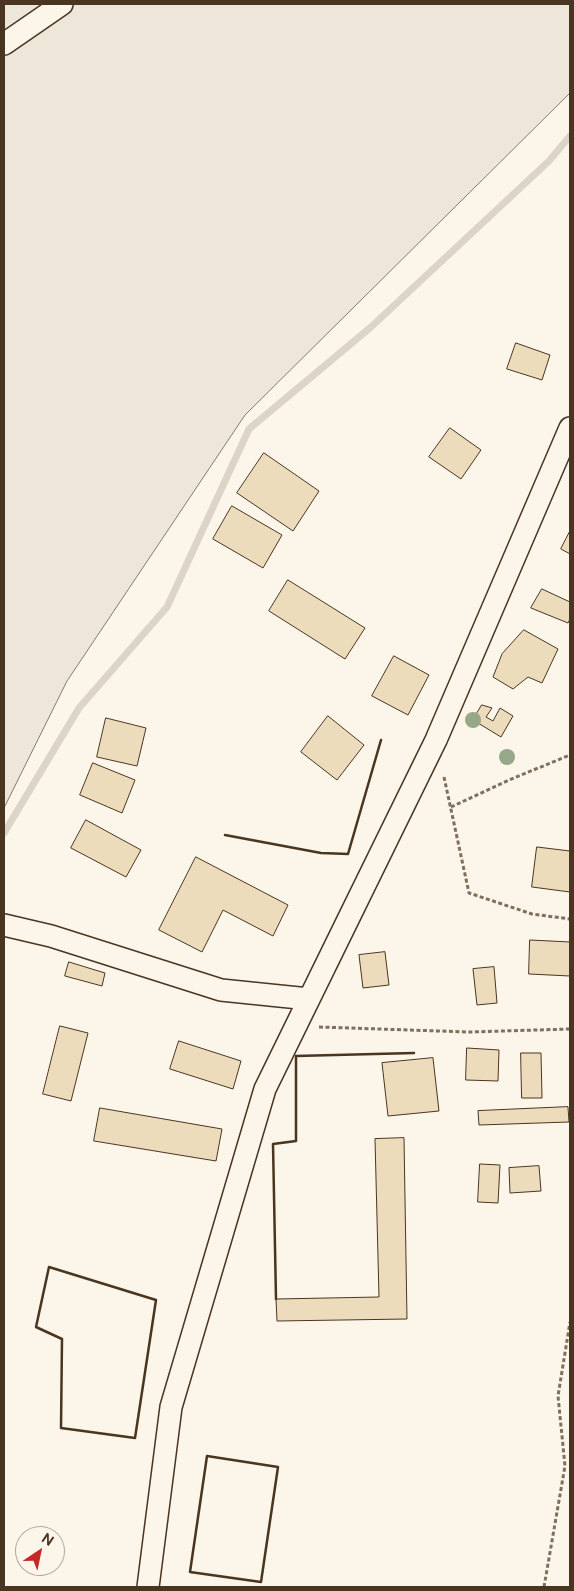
<!DOCTYPE html>
<style>
body{margin:0}
#map{position:relative;width:574px;height:1591px;overflow:hidden;background:#fbf6e9;font-family:"Public Sans",sans-serif}
canvas{display:block}
.frame{position:absolute;inset:0;border:5px solid #4a3520;pointer-events:none}
.north{position:absolute;left:15px;top:1526px;width:50px;height:50px;box-sizing:border-box;background:#fbf6e9;border:1px solid #b4a999;border-radius:50%;rotate:34deg;font-size:14px;font-weight:700;line-height:20px;text-align:center;color:#4a3520}
.north::after{content:'';display:block;margin:auto;width:18px;height:22px;background:#c62828;clip-path:polygon(50% 0,100% 100%,50% 72%,0 100%)}
</style>
<div id="map">
<canvas width="574" height="1591"></canvas>
<div class="frame"></div>
<div class="north">N</div>
</div>
<script>
const ctx = document.querySelector('canvas').getContext('2d');
ctx.lineJoin = 'round';
function paint(path, color) {
  ctx.fillStyle = color;
  ctx.fill(path, 'evenodd');
}
function trace(path, color, width, dash) {
  ctx.strokeStyle = color;
  ctx.lineWidth = width;
  ctx.lineCap = dash ? 'butt' : 'round';
  ctx.setLineDash(dash || []);
  ctx.stroke(path);
}
const green = new Path2D(`
 M4 4H570V93L245 415 67 681 4 808Z`);
paint(green, '#ede6d9');
trace(green, '#887966', 1);
trace(new Path2D(`
 M4 833 79 708 167 607 249 429 371 327 549 161 570 136`), '#dcd4c6', 7);
const building = new Path2D(`
 M516 343 550 355 542 380 507 369Z
 M450 428 481 450 461 479 429 457Z
 M264 453 319 491 293 531 237 493Z
 M232 506 282 535 263 568 213 539Z
 M570 531V554L561 549Z
 M288 580 365 628 345 659 269 611Z
 M542 589 570 602V619L568 623 531 608Z
 M524 630 558 649 542 683 528 677 513 689 493 677 502 654Z
 M394 656 429 675 408 715 372 696Z
 M482 705 492 708 486 717 493 721 500 708 513 716 501 737 473 720Z
 M328 716 364 745 337 780 301 752Z
 M106 718 146 728 137 766 97 757Z
 M93 763 135 780 122 813 80 795Z
 M86 820 141 850 126 877 71 848Z
 M537 847 570 851V892L532 887Z
 M196 857 288 905 273 936 223 910 202 952 159 930Z
 M530 940 570 942V976L529 974Z
 M385 952 389 985 363 988 359 955Z
 M69 962 105 973 102 986 65 976Z
 M494 967 497 1003 477 1005 473 969Z
 M60 1026 88 1033 71 1101 43 1094Z
 M179 1041 241 1061 233 1089 170 1069Z
 M467 1048 499 1050 498 1081 466 1080Z
 M521 1053H541L542 1098H522Z
 M433 1058 439 1111 388 1116 382 1063Z
 M568 1107 569 1122 479 1125 478 1111Z
 M100 1108 222 1129 216 1161 94 1141Z
 M404 1138 407 1319 277 1321 276 1299 379 1297 375 1139Z
 M480 1164 500 1165 498 1203 478 1202Z
 M539 1166 541 1191 510 1193 509 1168Z`);
paint(building, '#ecdcbc');
trace(building, '#4a3520', 1);
const minor = new Path2D(`
 M4 44 62 4
 M4 925 51 936 221 990 309 999
 M148 1587 171 1407 265 1089 436 740 570 428`);
trace(minor, '#4a3520', 24);
trace(new Path2D(`
 M444 777 469 893 532 914 570 919
 M451 807 509 780 570 755
 M319 1027 469 1032 570 1029
 M544 1587 565 1466 558 1396 570 1322`), '#7f6f5c', 3, [4, 2.5]);
trace(minor, '#fbf6e9', 21);
trace(new Path2D(`
 M225 835 321 853 348 854 381 740
 M49 1267 156 1300 135 1438 61 1428 62 1339 36 1327Z
 M276 1299 273 1144 296 1141V1056L414 1053
 M207 1456 278 1467 261 1582 190 1572Z`), '#4a3520', 2.5);
ctx.fillStyle = '#96a887';
for (const [x, y] of [
 [473,720],
 [507,757]
]) {
  ctx.beginPath();
  ctx.arc(x, y, 8, 0, 2 * Math.PI);
  ctx.fill();
}
</script>
